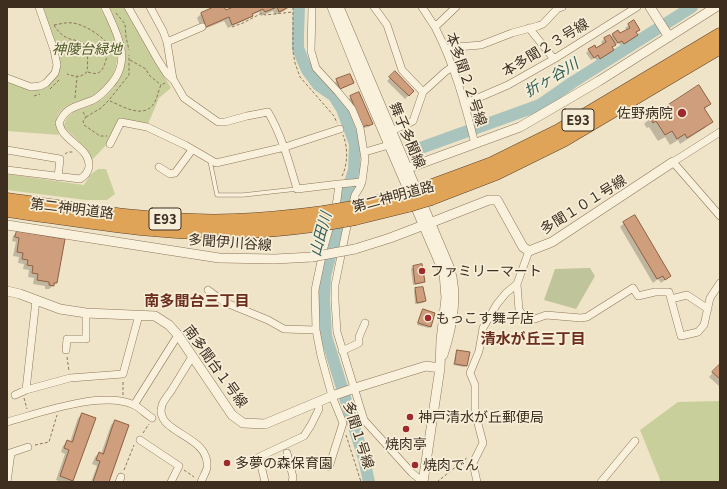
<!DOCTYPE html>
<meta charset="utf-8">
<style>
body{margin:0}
#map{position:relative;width:727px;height:489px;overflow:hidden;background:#f0e4c8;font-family:Georgia,serif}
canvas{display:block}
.frame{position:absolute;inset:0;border:8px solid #3d2e20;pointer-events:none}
</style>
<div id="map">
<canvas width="727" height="489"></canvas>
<div class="frame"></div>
</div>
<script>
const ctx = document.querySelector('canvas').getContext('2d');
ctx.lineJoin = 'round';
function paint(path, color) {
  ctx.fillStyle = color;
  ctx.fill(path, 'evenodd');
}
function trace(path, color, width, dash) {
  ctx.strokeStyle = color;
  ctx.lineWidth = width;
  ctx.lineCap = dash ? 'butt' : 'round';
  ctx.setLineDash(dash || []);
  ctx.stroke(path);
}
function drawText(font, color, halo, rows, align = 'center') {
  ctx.font = font + ' Georgia,"Noto Sans JP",serif';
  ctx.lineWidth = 3.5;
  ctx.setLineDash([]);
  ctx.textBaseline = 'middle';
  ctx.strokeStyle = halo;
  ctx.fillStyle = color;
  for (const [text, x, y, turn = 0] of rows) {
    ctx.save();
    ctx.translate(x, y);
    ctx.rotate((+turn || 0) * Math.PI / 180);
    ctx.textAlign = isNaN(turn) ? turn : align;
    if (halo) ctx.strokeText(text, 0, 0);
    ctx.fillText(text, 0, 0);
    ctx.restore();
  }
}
paint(new Path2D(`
 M43 7H100C119 39 130 76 90 97 79 102 62 104 57 117 54 123 57 129 59 135L7 131V82L35 90 49 84 56 75 60 63Z
 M109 7H123L126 10 171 88 159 98 148 124 119 118 107 144 92 160 87 150 64 127C66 109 83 111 96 103 104 99 109 93 114 87 136 59 122 34 109 7Z
 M98 169H106L115 194 107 200H86L7 190V174L84 185 90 175Z
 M720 401V482H661L640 430 678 402Z`), '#c9cf9b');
paint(new Path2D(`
 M590 268 595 276 576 309 544 300 555 269Z`), '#bfc49a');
paint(new Path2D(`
 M217 7H223L225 11 235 7H288L284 11 275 15 273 11 261 16 259 12 252 15 248 19 228 28 224 21 202 30 197 18 201 14Z
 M633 22 638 30 635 33 637 35 634 38 621 46 619 43 614 45 612 48 613 50 610 53 597 61 595 58 591 60 586 53 589 50 596 49 603 45 601 42 604 39 610 36V38L613 35H620L627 30 625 28Z
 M395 73 413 91 405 99 387 81Z
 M350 75 353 83 338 90 335 82Z
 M351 97 371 124 368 127 360 129 348 100Z
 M710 104 704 110 711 121 705 128 680 144 678 140 670 145 665 137 658 141 649 127 647 128 644 124 650 118Z
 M624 223 670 276 665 280 661 283 658 279 653 283 620 227Z
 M17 232 64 240 56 283 49 289H45V286L33 284 34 278 28 277 29 270 23 269 24 264 18 263 19 257 13 256 16 242 12 241 13 236Z
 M421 265 424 282 422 283 413 285 411 269 413 267Z
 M416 289 425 301 423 303 415 304 414 290Z
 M423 310 430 326 429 328 417 325 421 312Z
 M457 351 466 366 464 367 453 365 456 353Z
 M720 365V384L719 386 709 377Z
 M82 414 73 480 71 482H61L56 480 65 454 61 452 63 446 67 441 70 442 78 418Z
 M115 421 108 482H91L97 466 92 464 95 457 99 453 101 454 111 425Z`), '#0003');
trace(new Path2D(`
 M299 7 298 34V48L303 61 307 70 318 85 334 96 342 109 355 144 354 170 346 195 325 276 324 300 326 336 364 459 369 482
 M415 150 540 105 573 82 692 7`), '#a9c4bc', 12);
const building = new Path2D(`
 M214 7H224L226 10 233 7H289L279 12 277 7 265 12 263 9 252 14 253 16 232 25 229 17 206 27 201 13Z
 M634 20 640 30 636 32 638 35 624 44 622 41 618 43 612 34 618 30 620 33 630 28 628 24Z
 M610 35 616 45 612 47 614 50 600 59 598 55 594 58 588 49 595 45 596 48 606 42 604 38Z
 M395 71 414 91 409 96 389 77Z
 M350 74 354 83 340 89 336 79Z
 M699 85 711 104 704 108 713 122 687 138 685 134 677 139 672 131 665 135 656 121 653 123 650 117Z
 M359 92 373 124 368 126 367 125 363 127 350 96Z
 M635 215 671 276 665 280 663 276 657 279 623 222Z
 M17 231 65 239 57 283H54V286L49 285V282L37 280 38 274 32 273 33 266 27 265 28 260 22 259 23 253 17 252 19 238 15 237Z
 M422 264 425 282 415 284 413 266Z
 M423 287 426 301 417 303 415 288Z
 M423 309 435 313 431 327 418 323Z
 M457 350 470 352 467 366 455 364Z
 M720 364V379L712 372Z
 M82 413 96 418 73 481 60 476 69 450 64 448 67 440 72 442Z
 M115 420 129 425 109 482H93L100 461 96 460 99 452 103 454Z`);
paint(building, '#cf9f7d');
trace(building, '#8d5f41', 1);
const service = new Path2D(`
 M210 161 217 195H243L297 189`);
const minor = new Path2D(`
 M128 7 158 60 167 74 172 79
 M150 7 163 31 167 42 173 79 184 98 218 122H225L247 116 268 112C282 136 289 162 297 189L339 184 337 200 324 247 315 290 316 330 321 356 332 396 343 423 329 467
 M312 7 311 51 316 68 338 92 352 109 360 128 365 159 362 182 360 187 355 195 346 231 335 285V301L337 332 364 420 412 473 423 482
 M374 7 387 25 402 70 423 92
 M422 7 435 27
 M456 7 435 27C454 64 465 104 475 144
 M529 28 554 59
 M167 42 202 27
 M445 48 481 45 512 33 538 26 543 24 558 8 562 7
 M7 78 31 87 40 86 46 83 55 73 57 65 54 50 39 7
 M464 104 508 85 554 59 637 7
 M720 132 673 162 720 216
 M387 133 413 121 423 92 445 72 452 67
 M110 144 121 122 147 127 185 145 216 163 285 147 340 129
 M7 150 60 159 58 177
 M365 152 389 145
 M159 167 170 174 175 173 192 150
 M7 170 80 179C85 176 88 172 89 167 90 150 71 144 63 132 61 130 60 126 59 123 66 106 77 107 93 100 101 96 106 90 111 84 133 59 116 32 105 7
 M339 184 362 182
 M517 284 519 310 526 319H535L546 315 581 318 587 317 633 288 638 296 655 292H669L681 336 698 332 704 325 710 298 720 283
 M208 290 224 302 268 320 284 329 316 330
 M671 299 687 295 708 309
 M66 350 67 339H86V313
 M342 351 359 343V337L365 323
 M192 357C185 368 178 380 171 391 168 395 164 400 162 405 153 434 211 434 207 468 206 472 203 477 201 482
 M26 390 36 300
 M15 395 26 390 70 378 123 374 139 315
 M134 405 178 335
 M7 422C40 413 102 390 134 405 140 408 146 414 152 418
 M140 440 179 466 171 482
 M287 453 293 477 292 482
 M7 454 28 447
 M7 482 11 453
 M119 482 121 477
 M265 482 259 457 304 436 311 425 319 409 317 402
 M477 482 473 463 483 443 475 412V385L470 373 479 351 483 328 497 304 506 293 517 284 529 251
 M601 482 635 441`);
const tertiary = new Path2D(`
 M332 7 362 82 444 273 446 298 441 340 440 368 423 482
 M339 7 450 269C458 296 452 328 443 355
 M650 7 669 37
 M403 170 520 127 599 81 716 7
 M430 223 489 200H497L523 247 529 251 552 242 673 162
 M7 225 219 258 275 259 312 257
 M355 249 390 238 424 225
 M7 291 20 294 60 309 86 313 155 316 169 325 178 335 232 415 243 423 265 424 332 396 355 388 426 366 440 368`);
const motorway = new Path2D(`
 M427 188 492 164 559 131 720 35
 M431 198 496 173 563 140 720 47
 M7 200C80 210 160 224 234 221 264 220 294 217 324 213
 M359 207 404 195
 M7 210C81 220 156 234 230 232 261 231 291 228 321 224
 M355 218 408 205`);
trace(service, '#8d765c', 4.5);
trace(minor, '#8d765c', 8);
trace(tertiary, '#8d765c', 10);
trace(motorway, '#5b4430', 15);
trace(new Path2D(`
 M293 7V52L295 63 300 77 334 116 337 123
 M116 13 125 24 126 37 129 50
 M54 25C72 55 91 22 87 72 80 78 76 77 67 74
 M54 25C60 24 67 22 73 23 86 25 104 37 111 48
 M232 27 243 23 262 13 265 15 293 12
 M130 60 146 69 149 75 161 85
 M88 72C109 80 102 53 114 47
 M50 89 59 80
 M34 96 40 94
 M75 98 77 77
 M110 101C122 106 141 118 152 106 157 101 158 91 161 85L165 83
 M83 112 86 117 83 121 84 125 100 136H107
 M86 117 101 108 109 100 129 75V55
 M65 154 68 152H73
 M342 176C348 164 348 147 343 135
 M67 357 69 371
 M123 395V380
 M24 398 27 409
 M143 433 149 424
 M346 435 361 482
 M35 445 49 442 57 415
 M124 470 134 445
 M184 470 194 477
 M437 482 468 457`), '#8d765c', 1, [3, 2]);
trace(service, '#faf1dc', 3.5);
trace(minor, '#faf1dc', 7);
trace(tertiary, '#faf1dc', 9);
trace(motorway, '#e0a458', 14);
const tertiaryBridge = new Path2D(`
 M312 257 355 249`);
const motorwayBridge = new Path2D(`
 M404 195 427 188
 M408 205 431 198
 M324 213 359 207
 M321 224 355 218`);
trace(tertiaryBridge, '#8d765c', 10, []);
trace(motorwayBridge, '#5b4430', 15, []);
trace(tertiaryBridge, '#faf1dc', 9);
trace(motorwayBridge, '#e0a458', 14);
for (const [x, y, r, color] of [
 [682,113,5,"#9e2a2b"],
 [422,271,4,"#9e2a2b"],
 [428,318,4,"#9e2a2b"],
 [410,417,4,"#9e2a2b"],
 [406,429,4,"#9e2a2b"],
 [227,463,4,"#9e2a2b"],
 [415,465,4,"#9e2a2b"]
]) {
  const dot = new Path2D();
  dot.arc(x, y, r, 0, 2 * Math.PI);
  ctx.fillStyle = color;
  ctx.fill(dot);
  trace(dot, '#f7eed8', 1.5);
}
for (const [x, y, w] of [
 [578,120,32],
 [165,219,32]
]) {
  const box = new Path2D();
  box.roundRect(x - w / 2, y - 11, w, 22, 3);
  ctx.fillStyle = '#f7eed8';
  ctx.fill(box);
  trace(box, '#3d2e20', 1);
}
drawText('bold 13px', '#3d2e20', null, [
 ["E93",578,120],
 ["E93",165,219]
]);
drawText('14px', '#3d2e20', '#f7eed8', [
 ["本多聞２３号線",545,47,-31],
 ["本多聞２２号線",467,79,71],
 ["舞子多聞線",408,135,67],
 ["第二神明道路",393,196,-15],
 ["多聞１０１号線",583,204,-32],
 ["第二神明道路",72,208,7],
 ["多聞伊川谷線",230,242,4],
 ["南多聞台１号線",216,366,54],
 ["多聞１号線",359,435,72]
]);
drawText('italic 14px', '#4d5a26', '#f7eed8', [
 ["神陵台緑地",87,49]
]);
drawText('14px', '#3d2e20', '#f7eed8', [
 ["佐野病院",673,113,"right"],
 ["ファミリーマート",430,271],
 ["もっこす舞子店",436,318],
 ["神戸清水が丘郵便局",418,417],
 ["焼肉亭",406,444,"center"],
 ["多夢の森保育園",235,463],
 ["焼肉でん",423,465]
], 'left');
drawText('italic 15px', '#2f5d5a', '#f7eed8', [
 ["折ヶ谷川",551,77,-31],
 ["山田川",320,234,-75]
]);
drawText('bold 15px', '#6b2e1e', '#f7eed8', [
 ["南多聞台三丁目",197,300],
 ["清水が丘三丁目",533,338]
]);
</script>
